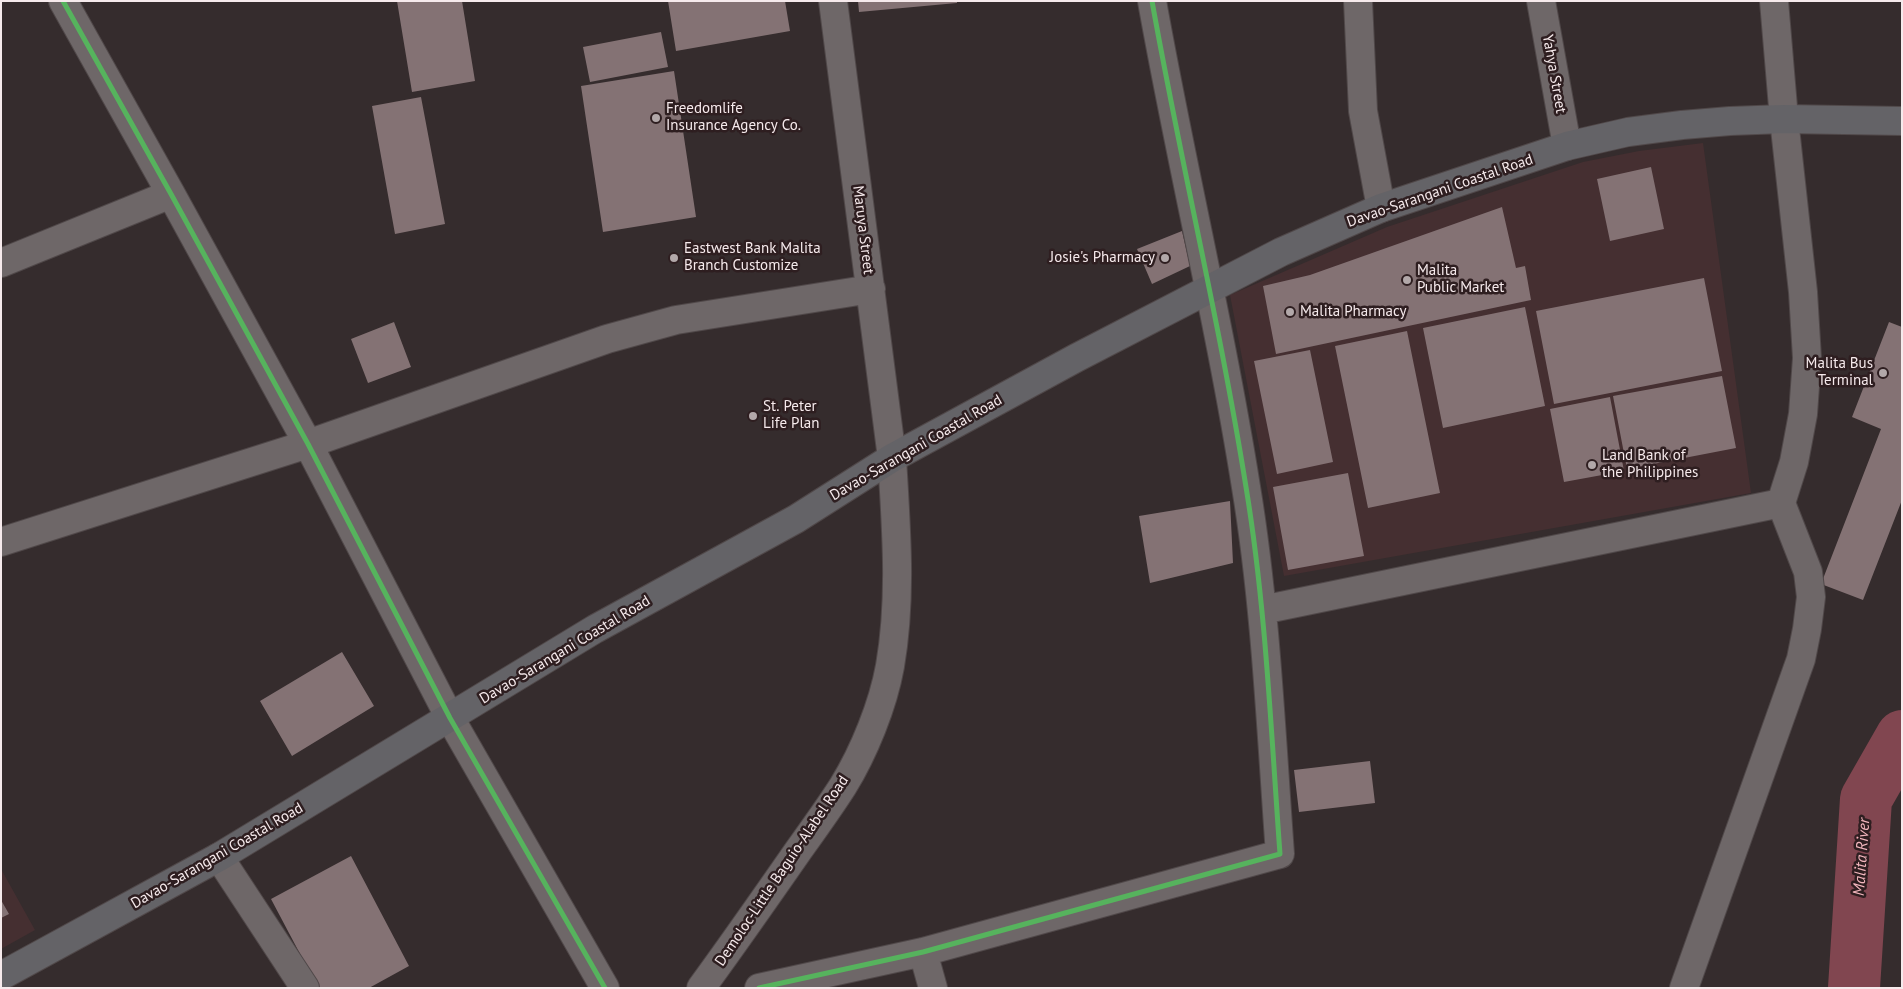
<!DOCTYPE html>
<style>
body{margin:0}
#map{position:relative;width:1903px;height:989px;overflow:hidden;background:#352c2d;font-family:"PT Sans",sans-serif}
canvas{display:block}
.frame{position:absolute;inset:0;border:2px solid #f6eaec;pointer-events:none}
</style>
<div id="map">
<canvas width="1903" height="989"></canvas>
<div class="frame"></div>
</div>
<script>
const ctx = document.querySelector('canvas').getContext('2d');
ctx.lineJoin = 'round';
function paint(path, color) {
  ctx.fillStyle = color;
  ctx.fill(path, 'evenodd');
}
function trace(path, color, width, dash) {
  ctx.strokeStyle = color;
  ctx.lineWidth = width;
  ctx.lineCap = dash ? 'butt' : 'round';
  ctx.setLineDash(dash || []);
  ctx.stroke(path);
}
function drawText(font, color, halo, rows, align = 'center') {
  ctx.font = font + ' "PT Sans",sans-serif';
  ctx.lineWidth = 5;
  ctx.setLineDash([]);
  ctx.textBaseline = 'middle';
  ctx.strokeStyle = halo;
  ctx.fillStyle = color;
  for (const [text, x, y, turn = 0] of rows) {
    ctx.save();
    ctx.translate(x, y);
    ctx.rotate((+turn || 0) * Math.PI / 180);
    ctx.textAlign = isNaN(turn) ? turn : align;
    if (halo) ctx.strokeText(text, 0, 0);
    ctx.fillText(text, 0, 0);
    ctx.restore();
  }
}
paint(new Path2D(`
 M1703 143 1751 493 1284 576 1230 295 1387 227 1583 162 1639 151Z
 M1 869 35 930 1 949Z`), '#452f31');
trace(new Path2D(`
 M1854 988 1866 799 1902 736`), '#814650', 52);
paint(new Path2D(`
 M397 1H462L475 81 412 92Z
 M668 1H785L790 31 676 51Z
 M858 1H957V3L859 12Z
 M661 32 668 67 590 82 583 47Z
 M674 71 696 217 603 232 581 86Z
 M421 97 445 224 395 234 372 106Z
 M1651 167 1664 229 1610 241 1597 179Z
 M1502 207 1516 268 1525 266 1531 300 1276 354 1263 286 1310 275Z
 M1182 231 1190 266 1152 284 1137 249Z
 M1704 278 1722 371 1554 404 1536 311Z
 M1525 307 1545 406 1443 428 1423 328Z
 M394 322 411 367 368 383 351 339Z
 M1889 322 1902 327V500L1863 600 1821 584 1881 429 1852 417Z
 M1407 331 1440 493 1368 508 1335 346Z
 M1310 350 1333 462 1277 474 1254 361Z
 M1722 376 1736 448 1627 469 1613 396Z
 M1610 397 1624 471 1564 482 1550 409Z
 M1348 473 1364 556 1288 570 1273 487Z
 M1230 501 1233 563 1150 583 1139 516Z
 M342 652 374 706 292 756 260 701Z
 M1370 761 1375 803 1299 812 1294 770Z
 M351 856 409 966 369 988H318L271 899Z
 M1 900 9 914 1 918Z`), '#847274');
const street = new Path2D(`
 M63 1 171 194 308 444 450 718 605 988
 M833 1 892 458
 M1358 1 1363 111 1381 208
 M1541 1 1567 146
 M1 263 171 194
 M1 542 308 444 607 339 676 320 871 289
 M1262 610 1781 503
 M219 857 305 988
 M923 952 933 988
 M759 988 923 952 1280 854C1271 732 1266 608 1246 487 1220 324 1181 164 1152 1
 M1684 988 1801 659 1807 629 1811 597 1808 572 1781 503 1794 462 1803 414 1807 358 1803 292 1784 119 1774 1`);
const secondary = new Path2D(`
 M701 988C734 943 766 897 798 851 813 830 829 808 843 786 864 752 883 705 890 666 902 597 896 527 892 458`);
const primary = new Path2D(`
 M1 976 219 857 595 629 796 519 892 458 1076 358 1281 252 1381 208 1567 146 1628 132 1682 125 1730 121 1784 119 1902 121`);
trace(street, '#504849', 30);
trace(secondary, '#504849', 30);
trace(primary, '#504849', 30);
trace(street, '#6e6768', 28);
trace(secondary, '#6e6768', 28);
trace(primary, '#646367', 28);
trace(new Path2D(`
 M63 1 171 194 308 444 450 718 605 988
 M759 988 923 952 1280 854C1271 732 1266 608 1246 487 1220 324 1181 164 1152 1`), '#56b35d', 5);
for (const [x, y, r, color] of [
 [656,118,5,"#b2a8a9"],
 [674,258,5,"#b2a8a9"],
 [1165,258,5,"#b2a8a9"],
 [1407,280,5,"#b2a8a9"],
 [1290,312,5,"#b2a8a9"],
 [1883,373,5,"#b2a8a9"],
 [753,416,5,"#b2a8a9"],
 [1592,465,5,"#b2a8a9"]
]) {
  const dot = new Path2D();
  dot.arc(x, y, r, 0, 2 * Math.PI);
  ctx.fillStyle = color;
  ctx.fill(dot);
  trace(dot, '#2e1e20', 2);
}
drawText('15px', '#f6eaec', '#2e1e20', [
 ["Yahya Street",1554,74,80],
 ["Davao-Sarangani Coastal Road",1440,191,-19],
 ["Maruya Street",863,230,83],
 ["Davao-Sarangani Coastal Road",916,448,-30],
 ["Davao-Sarangani Coastal Road",565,650,-31],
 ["Davao-Sarangani Coastal Road",217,856,-30],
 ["Demoloc-Little Baguio-Alabel Road",782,871,-56]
]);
drawText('15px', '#f6eaec', '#2e1e20', [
 ["Freedomlife",666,109],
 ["Insurance Agency Co.",666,126],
 ["Eastwest Bank Malita",684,249],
 ["Branch Customize",684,266],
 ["Josie's Pharmacy",1155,258,"right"],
 ["Malita",1417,271],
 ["Public Market",1417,288],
 ["Malita Pharmacy",1300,312],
 ["Malita Bus",1873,364,"right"],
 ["Terminal",1873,381,"right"],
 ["St. Peter",763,407],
 ["Life Plan",763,424],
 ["Land Bank of",1602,456],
 ["the Philippines",1602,473]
], 'left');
drawText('italic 16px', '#f3b7be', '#2e1e20', [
 ["Malita River",1862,857,-86]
]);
</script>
